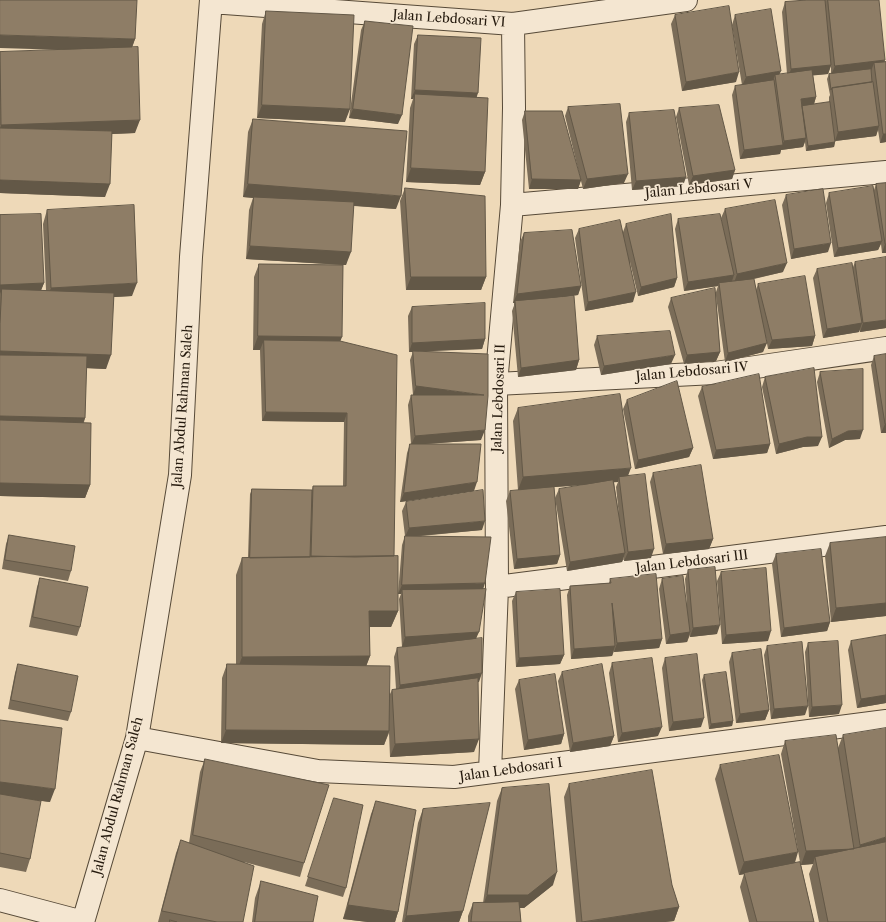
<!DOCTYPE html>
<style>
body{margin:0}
canvas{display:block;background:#eed9b8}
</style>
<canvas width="886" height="922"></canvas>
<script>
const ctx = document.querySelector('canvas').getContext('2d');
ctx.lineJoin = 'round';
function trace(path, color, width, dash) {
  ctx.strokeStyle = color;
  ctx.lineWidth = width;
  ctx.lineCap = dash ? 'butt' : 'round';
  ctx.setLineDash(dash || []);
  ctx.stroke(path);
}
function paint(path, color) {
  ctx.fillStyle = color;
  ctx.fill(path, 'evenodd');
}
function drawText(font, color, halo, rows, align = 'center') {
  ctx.font = font + ' "Libre Caslon Text",serif';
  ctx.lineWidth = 3.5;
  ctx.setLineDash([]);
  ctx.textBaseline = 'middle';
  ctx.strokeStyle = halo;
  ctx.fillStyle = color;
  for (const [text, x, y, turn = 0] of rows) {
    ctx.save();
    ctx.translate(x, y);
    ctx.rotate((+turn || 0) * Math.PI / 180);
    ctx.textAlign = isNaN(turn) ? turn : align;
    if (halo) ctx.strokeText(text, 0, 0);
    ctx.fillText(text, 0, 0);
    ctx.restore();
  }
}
const minor = new Path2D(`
 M211 2 513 24 686 0
 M512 205 886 172
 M496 384 715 373 886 348
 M497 587 886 537
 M137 738 318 771 454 777 886 721
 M490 772 497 587 496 384 512 205 514 108 513 24
 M0 900 83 922
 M83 922 137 738 180 475 191 257 211 0`);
trace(minor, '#574a38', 24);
trace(minor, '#f4e6d1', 22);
paint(new Path2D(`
 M807 0H828L885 62H886V142L880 143 878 130 876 136 835 141V142L834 147 806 151 805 142 803 147 781 150 780 154 740 159 732 95 735 86 742 85 732 25 735 15 779 75 787 74 782 12 785 2ZM831 66V74H829L827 79 830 95 829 97V102L814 104 816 97 813 75 828 74Z
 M266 11 345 122 257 118 262 24Z
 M675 15 736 82 682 91 671 24Z
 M365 21 398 124 349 118 361 30Z
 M418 35 477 97 485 172 480 185 406 182 410 108 413 99H411L414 44Z
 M135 39 132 48 135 133 112 134 105 197 0 193V52L63 50Z
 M568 107 624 183 583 189 565 116Z
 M679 108 735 170 732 179 689 185 676 117Z
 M525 111 581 180 578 189H529L522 120Z
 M629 113 683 186 632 190 626 122Z
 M253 119 396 209 354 206 346 265H343L340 341 394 556 398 611 391 627H370V656L366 666 390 694 392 690 396 689 394 657 397 648 423 645 402 647 399 599 401 594H398L402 545 405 536 402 511 406 502 482 530 421 536 483 590 476 639 478 682 474 752 390 757 389 733 384 745 221 743 222 678 227 664H236V575L242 558H248L250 494 252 489 312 490 313 486H343L344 422 262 421 260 350H253L254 277 259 264 342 265 246 259 249 210 253 198 243 197 248 132Z
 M886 183V253H882L881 244 878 250 834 257 826 203 829 193 874 190 876 184Z
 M405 188 486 277 481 290H406L400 201Z
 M786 195 828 252 791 259 782 205Z
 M725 209 783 272 754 279 756 290 758 284 815 336 812 346 768 349 766 338 763 352 725 362 716 296 720 352 716 361 684 364 668 307 671 298 716 292 718 286 684 291 675 229 678 219 724 234 721 218Z
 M47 210 132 296 114 297 106 369 86 368 85 418 84 422 90 485 85 498 0 496V215L44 283 41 290H46L43 224Z
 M626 224 677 278 674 287 638 296 630 262 633 302 585 311 575 238 579 229 623 232Z
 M524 233 581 286 578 295 554 298 579 360 576 370 518 377 512 311 515 303H513L520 242Z
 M855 262 886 328 860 332V329L859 332 823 338 813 278 817 269 853 267Z
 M412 307 485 339 482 349 419 351 481 440 426 444 474 491 400 502 407 453 410 444H411L408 405 411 395H417H413L410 360 413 352H409L408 316Z
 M597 336 671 364 601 375 594 345Z
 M886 354V433H881L871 365 874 356Z
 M820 372 860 439 845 440 829 448 817 382Z
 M765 377 818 446 803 447 776 454 762 387Z
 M702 387 770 444 767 453 713 459 698 396Z
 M627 400 693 448 689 457 635 469 623 409Z
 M518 408 628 476 651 558 624 561V557L622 562 567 571 555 498 559 489 585 485 554 487 560 555 557 564 514 569 506 501 510 491 536 489 518 490 513 421ZM614 482H618L616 487 619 516Z
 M653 473 713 539 709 549 663 554 650 482Z
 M9 535 71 571 68 581 2 569 6 544Z
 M886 537V616L831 622 825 556 830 543Z
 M776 554 830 622 827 631 781 637 772 564Z
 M688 570 717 634 690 637V635L687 642 666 644 659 589 662 579 687 605 685 579Z
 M721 572 768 641 722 644 717 581Z
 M40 578 80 627 77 636 29 627 37 587Z
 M610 579 662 639 659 648 614 652V651L612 656 571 659 567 595 570 586 609 583Z
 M516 592 564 655 560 664 516 667 512 601Z
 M886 635V703L857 708 848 650 851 641Z
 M808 643 839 714 809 717 805 652Z
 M767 646 805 715 771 719 764 655Z
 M732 653 769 710 765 720 736 723 729 662Z
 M665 658 701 727 669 731 662 668Z
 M612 663 658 736 618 742 609 673Z
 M18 664 71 712 68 721 8 709 15 673Z
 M562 672 614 736 610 746 570 752 558 681Z
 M704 675 733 721 732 726 709 729 702 680Z
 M519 680 564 734 561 744 524 750 515 689Z
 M0 720 50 802 36 800 30 859 26 872 0 867Z
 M843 735 886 922H819L809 874 813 864 801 865 814 922H749L740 887 744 874 739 875 715 779 720 765 794 863 800 862 781 754 785 741 838 748Z
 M205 759 304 863 300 877 244 862 243 922H158L176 853 181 840 189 843 200 772Z
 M569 784 672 885 679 907 674 921 665 922H576L564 797Z
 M502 788 553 885 524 908H520L521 922H468V916L473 903H483L497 801Z
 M334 798 346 888 343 897 305 886Z
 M376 801 398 912 395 922H368L343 919 371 814Z
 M423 809 463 911 459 922H402L418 823Z
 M261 881 313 922H252L255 898Z`), '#7a6c58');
paint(new Path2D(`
 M0 35 135 39 130 52 0 48Z
 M885 60 882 70 874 63 871 71 831 75 835 66Z
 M831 65 828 74 788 78 791 69Z
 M781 71 777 80 775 75 773 81 742 86 746 77Z
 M739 72 736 82 682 91 686 82Z
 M415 90 478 93 475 102 415 94 413 99H411Z
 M816 97 813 107 802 108 801 99Z
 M262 105 350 109 345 122 257 118Z
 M353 109 402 115 398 124 349 118Z
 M140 120 135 133 0 139V129L1 125Z
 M879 126 876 136 835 141 838 132Z
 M883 134H886V142L880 143Z
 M806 138 803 147 781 150 780 154 740 159 744 150 782 145 784 141Z
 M835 142 834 147 806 151 808 146Z
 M411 168 485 172 480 185 406 182Z
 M735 170 732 179 689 185 693 176Z
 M628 174 624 183 583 189 587 179Z
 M686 177 683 186 632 190 636 181Z
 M532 179 581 180 578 189H529Z
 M0 180 110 184 105 197 0 193Z
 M248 184 401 196 396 209 243 197Z
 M882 241 878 250 834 257 838 248Z
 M831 243 828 252 791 259 794 249Z
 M885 244H886V253H882Z
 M250 246 351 252 346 265 246 259Z
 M787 263 783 272 734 283 737 274Z
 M734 275 731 284 719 283 718 286 684 291 688 282Z
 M411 277H486L481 290H406Z
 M677 278 674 287 638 296 641 287Z
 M44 283 40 293 2 289 0 294V285Z
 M137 283 132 296 46 301 51 288Z
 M581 286 578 295 516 303 515 301V303H513L517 294Z
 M636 292 633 302 585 311 588 302Z
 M886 320V328L860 332 863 323Z
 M862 323 859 332 823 338 827 329Z
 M258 336 342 337 337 350 264 340 260 350H253Z
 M815 336 812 346 768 349 772 340Z
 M485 339 482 349 409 352 412 343Z
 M767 343 763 352 725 362 728 353Z
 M0 351 111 355 106 369 0 364Z
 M720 352 716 361 684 364 687 355Z
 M675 355 671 364 601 375 604 366Z
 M579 360 576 370 518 377 521 368Z
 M416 386 484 395 480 404 413 395Z
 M266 412 347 413 344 422 262 421Z
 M0 416 85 418 80 431 0 430Z
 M885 424H886V433H881Z
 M485 430 481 440 411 445 415 436Z
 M863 430 860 439 845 440 829 448 832 439 848 431Z
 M807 437H822L818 446 803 447 776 454 779 444Z
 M770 444 767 453 713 459 716 450Z
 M693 448 689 457 635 469 638 460Z
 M631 468 626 481 619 477 618 482 518 490 523 477Z
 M477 482 474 491 400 502 404 493Z
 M0 483 90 485 85 498 0 496Z
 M485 521 482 530 405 537 409 528Z
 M713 539 709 549 663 554 666 544Z
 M654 549 651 558 624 561 628 552Z
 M625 553 622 562 567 571 570 562Z
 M560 555 557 564 514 569 517 559Z
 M311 556 394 557 310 561Z
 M485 583 482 593 402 590 401 594H398L402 585Z
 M886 603V616L831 622 836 608Z
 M369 611H398L391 627H363Z
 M830 622 827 631 781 637 784 628Z
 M720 625 717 634 690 637 693 628Z
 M771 631 768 641 722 644 726 635Z
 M479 632 475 641 402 647 405 637Z
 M690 632 687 642 666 644 670 635Z
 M662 639 659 648 614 652 617 643Z
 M615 646 612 656 571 659 574 649Z
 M564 655 560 664 516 667 519 658Z
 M370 656 364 672 236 674 242 657Z
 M482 673 479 682 397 694 400 685Z
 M886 695V703L857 708 861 699Z
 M842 705 839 714 809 717 812 707Z
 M808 706 805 715 771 719 774 709Z
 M769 710 765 720 736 723 740 714Z
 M704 718 701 727 669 731 673 722Z
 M733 721 732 726 709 729 711 724Z
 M662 727 658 736 618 742 622 733Z
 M226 730 389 731 384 745 221 743Z
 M564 734 561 744 524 750 528 740Z
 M614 736 610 746 570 752 573 743Z
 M479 739 474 752 390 757 395 744Z
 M0 782 55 789 50 802 0 796Z
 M886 837V849L855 858 860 845Z
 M854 849 850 862 815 857 813 864 801 865 806 851Z
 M798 852 794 866 739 875 744 862Z
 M557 872 553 885 524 908H482L487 895Z
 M348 905 398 912 395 922H368L343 919Z
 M679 907 674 921 665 922H586Z
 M463 911 459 922H404L406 916Z`), '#635847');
const building = new Path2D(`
 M0 0H137L135 39 0 35Z
 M807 0H825L831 65 791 69 785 2Z
 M828 0H879L885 60 835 66Z
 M729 6 739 72 686 82 675 15Z
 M771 9 781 71 746 77 735 15Z
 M266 11 354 15 350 109 262 105Z
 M365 21 413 26 402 115 353 109Z
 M418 35 481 38 478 93 415 90Z
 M138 47 140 120 1 125 0 52Z
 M886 62V134H883L874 63Z
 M871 69 872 82 832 88 831 90 829 74Z
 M812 70 816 97 801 99 806 138 784 141 775 75Z
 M774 80 783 145 744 150 735 86Z
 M873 82 879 126 838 132 832 88Z
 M415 94 488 98 485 172 411 168Z
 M830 102 835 142 808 146 802 106Z
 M620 104 628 174 587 179 568 107Z
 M719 105 735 170 693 176 679 108Z
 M674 110 686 177 636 181 629 113Z
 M525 111H562L581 180 532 179Z
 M253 119 407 131 401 196 248 184Z
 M0 128 112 131 110 184 0 180Z
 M886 183V244H885L876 184Z
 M873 186 882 241 838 248 829 193Z
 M405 188 485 196 486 277H411Z
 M823 189 831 243 794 249 786 195Z
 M254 197 354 202 351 252 250 246Z
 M775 200 787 263 737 274 725 209Z
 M134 205 137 283 51 288 47 210Z
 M41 214 44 283 0 285V215Z
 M671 214 677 278 641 287 626 224Z
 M720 214 734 275 688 282 678 219Z
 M620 220 636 292 588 302 579 229Z
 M572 230 581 286 517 294 524 233Z
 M886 257V320L863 323 855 262Z
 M852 263 862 323 827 329 817 269Z
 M259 264 343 265 342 337 258 336Z
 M805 276 815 336 772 340 758 284Z
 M754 279 767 343 728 353 719 283Z
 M715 288 720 352 687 355 671 298Z
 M2 289 114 293 111 355 0 351V324Z
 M574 296 579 360 521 368 515 301Z
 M485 303V339L412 343V307Z
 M670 331 675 355 604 366 597 336Z
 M264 340 340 341 397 355 394 556 355 557 311 556 313 486H346L347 413 266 412Z
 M413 351 488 354V396L485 430 415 436 411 395H484L416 386Z
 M886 354V424H885L874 356Z
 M0 355 87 356 85 418 0 416Z
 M814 368 822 437H807L779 444 765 377Z
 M863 369V430L848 431 832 439 820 372Z
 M759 374 770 444 716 450 702 387Z
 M677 381 693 448 638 460 627 400Z
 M620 394 631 468 523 477 518 408Z
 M0 420 91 423 90 485 0 483Z
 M410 444H481L477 482 404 493Z
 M701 465 713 539 666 544 653 473Z
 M645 474 654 549 628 552 619 477Z
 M613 480 625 553 570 562 559 489Z
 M554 487 560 555 517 559 510 491Z
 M252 489 312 490 310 557 250 558Z
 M483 490 485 521 409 528 406 502Z
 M9 535 75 546 71 571 5 560Z
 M405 536 491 537 485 583 402 585Z
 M886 537V603L836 608 830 543Z
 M821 549 830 622 784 628 776 554Z
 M398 556V611H369L370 656 242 657V558Z
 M715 567 720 625 693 628 688 570Z
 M766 568 771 631 726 635 721 572Z
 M656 574 662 639 617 643 612 603 615 646 574 649 570 586 611 583 610 579Z
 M683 576 690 632 670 635 662 579Z
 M40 578 88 587 80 627 33 617Z
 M486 589 479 632 405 637 402 590Z
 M560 589 564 655 519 658 516 592Z
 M886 635V695L861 699 851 641Z
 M482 638V673L400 685 397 648Z
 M838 641 842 705 812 707 808 643Z
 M802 642 808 706 774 709 767 646Z
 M761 649 769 710 740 714 732 653Z
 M697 654 704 718 673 722 665 658Z
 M652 658 662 727 622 733 612 663Z
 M18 664 78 676 71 712 11 700Z
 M227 664 390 666 389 731 226 730Z
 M602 664 614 736 573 743 562 672Z
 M726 672 733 721 711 724 704 675Z
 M555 674 564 734 528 740 519 680Z
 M478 678 479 739 395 744 392 690Z
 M0 720 62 728 55 789 0 782Z
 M886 728V837L860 845 843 735Z
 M836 735 854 849 806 851 785 741Z
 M779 755 798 852 744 862 720 765Z
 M205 759 329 785 304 863 193 835Z
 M652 770 672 885 679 907 582 922 569 784Z
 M549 784 557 872 528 895H487L502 788Z
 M0 794 41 801 30 859 0 853Z
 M334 798 363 805 346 888 308 877Z
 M376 801 416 810 398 912 348 905Z
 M490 803 463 911 406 916 423 809Z
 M181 840 254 866 243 922H217L162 911Z
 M886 842V922H828L815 857Z
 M800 862 814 922H757L744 873Z
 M261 881 318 896 313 922H255Z
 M519 902 521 922H471L473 903Z
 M170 920 177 922H170Z`);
paint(building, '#8e7d66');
trace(building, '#635847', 1);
drawText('13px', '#251a0e', '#f4e6d1', [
 ["Jalan Lebdosari VI",449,19,4],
 ["Jalan Lebdosari V",699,189,-5],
 ["Jalan Lebdosari IV",692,372,-5],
 ["Jalan Lebdosari II",499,398,-88],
 ["Jalan Abdul Rahman Saleh",183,406,-86],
 ["Jalan Lebdosari III",692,562,-7],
 ["Jalan Lebdosari I",511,770,-8],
 ["Jalan Abdul Rahman Saleh",118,796,-75]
]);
</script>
